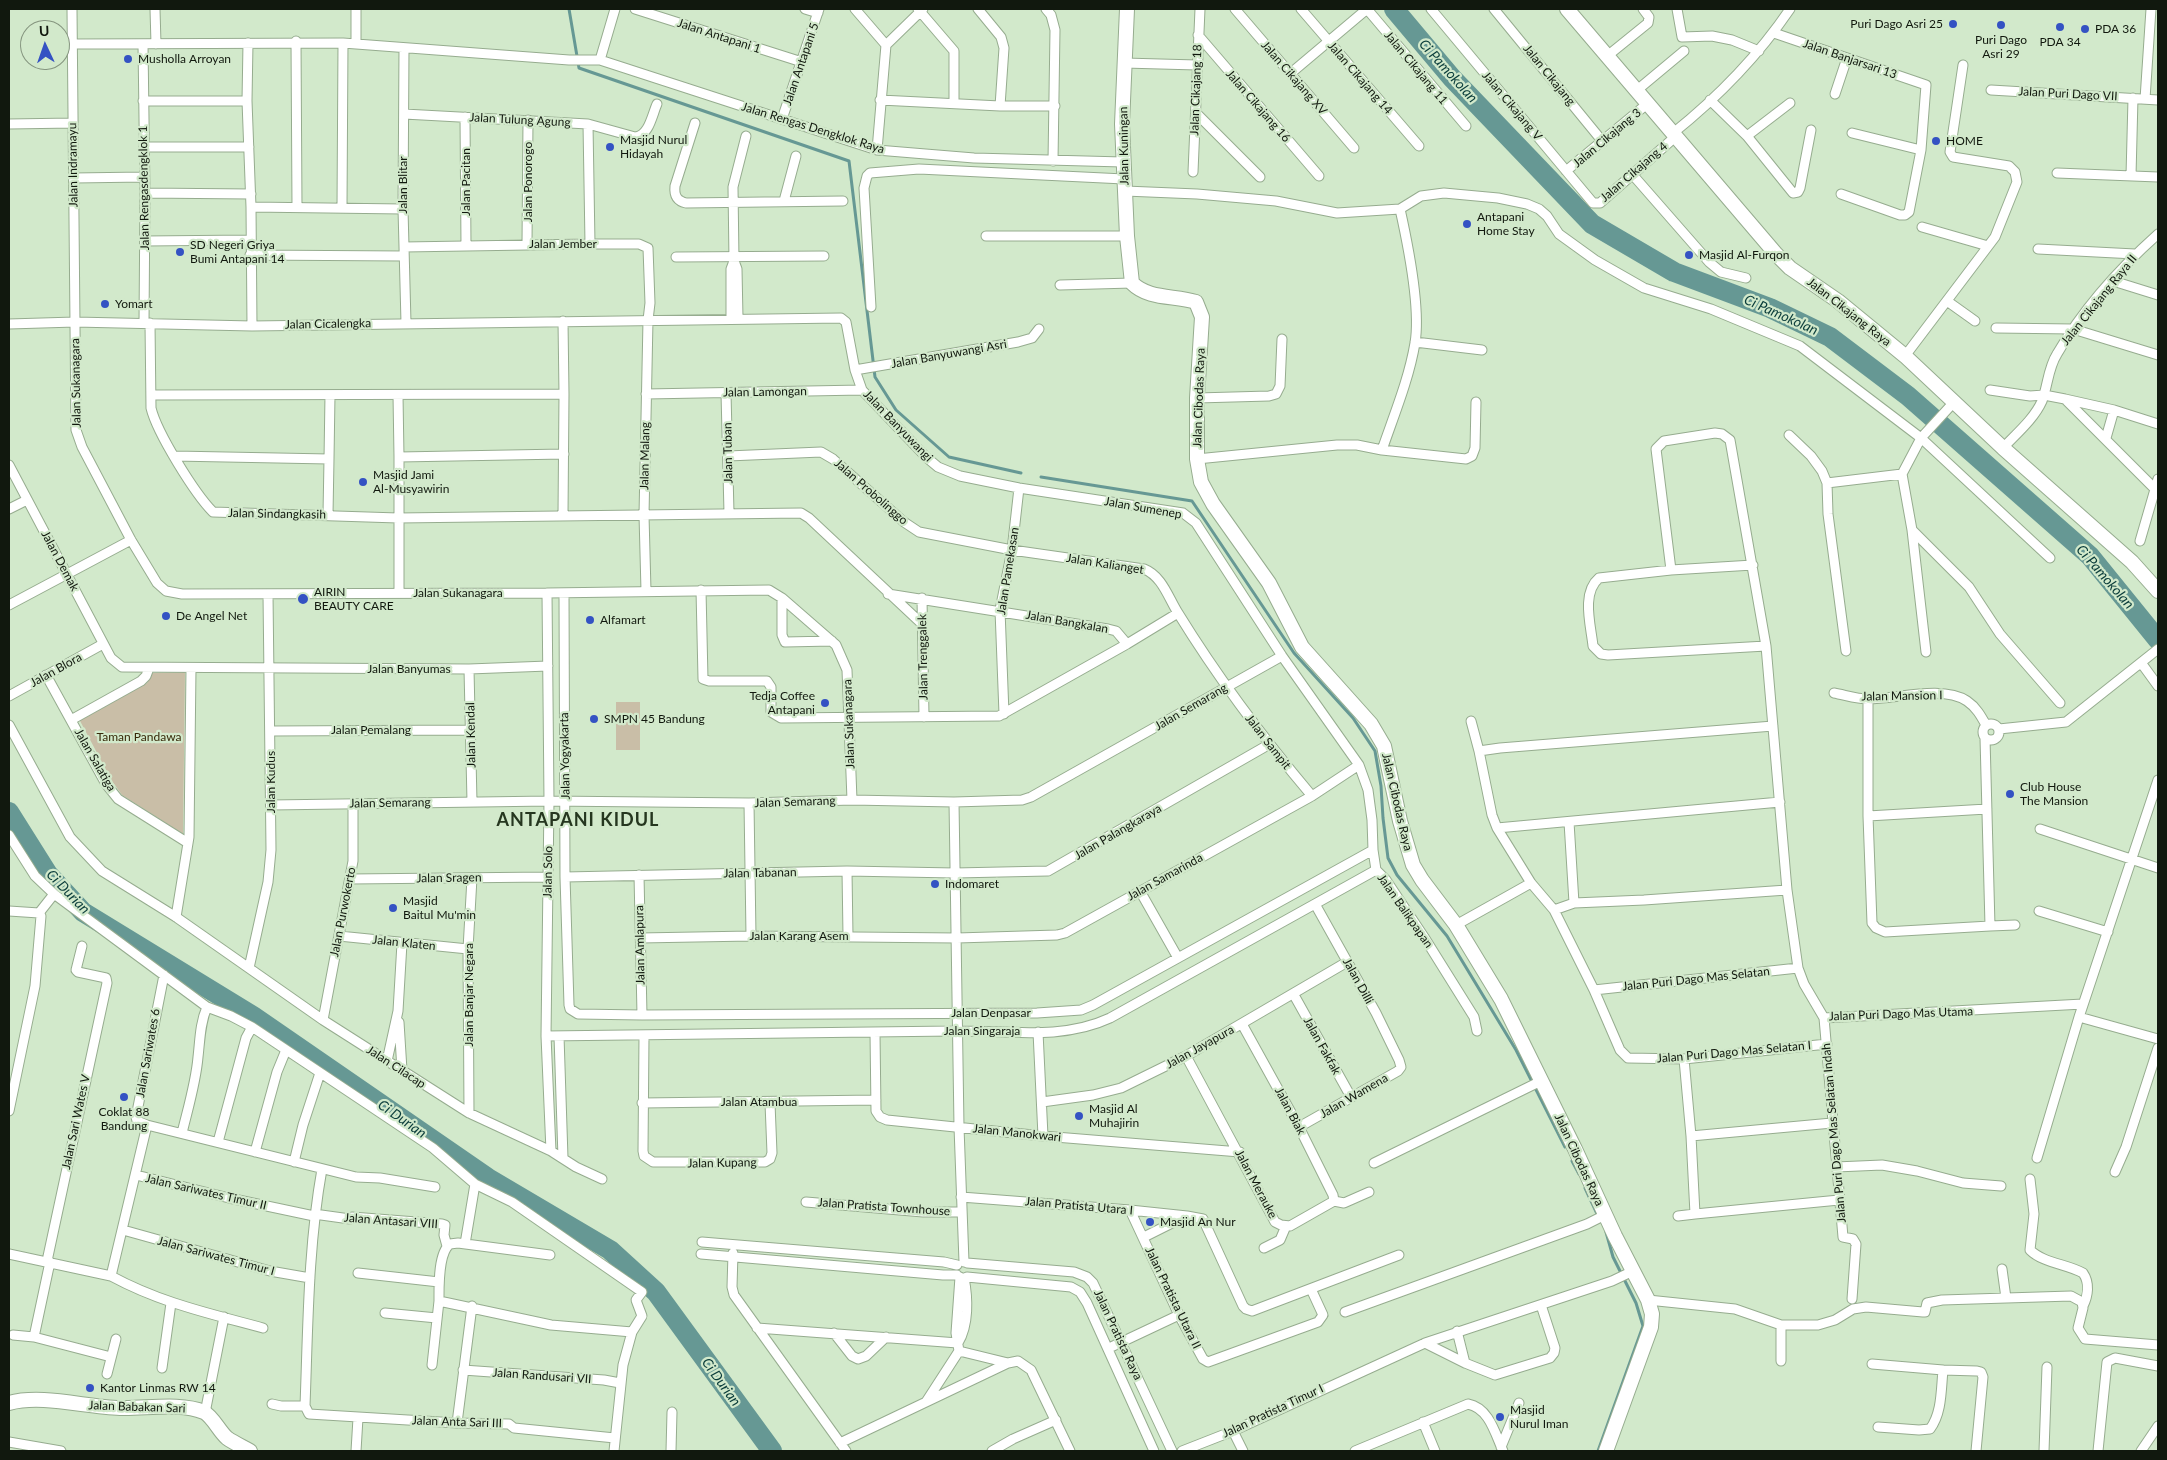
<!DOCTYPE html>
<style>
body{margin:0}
#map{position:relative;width:2167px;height:1460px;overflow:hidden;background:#d2e9cb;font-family:Lato,sans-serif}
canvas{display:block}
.frame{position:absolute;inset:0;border:10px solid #11180e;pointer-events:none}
.north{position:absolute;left:20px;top:20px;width:50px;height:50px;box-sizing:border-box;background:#d2e9cb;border:1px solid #85957f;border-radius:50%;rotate:357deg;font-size:14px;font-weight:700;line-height:20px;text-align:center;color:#11180e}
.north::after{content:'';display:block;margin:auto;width:18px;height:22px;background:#3452c3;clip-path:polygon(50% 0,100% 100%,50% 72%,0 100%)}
</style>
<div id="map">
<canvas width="2167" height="1460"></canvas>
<div class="frame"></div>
<div class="north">U</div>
</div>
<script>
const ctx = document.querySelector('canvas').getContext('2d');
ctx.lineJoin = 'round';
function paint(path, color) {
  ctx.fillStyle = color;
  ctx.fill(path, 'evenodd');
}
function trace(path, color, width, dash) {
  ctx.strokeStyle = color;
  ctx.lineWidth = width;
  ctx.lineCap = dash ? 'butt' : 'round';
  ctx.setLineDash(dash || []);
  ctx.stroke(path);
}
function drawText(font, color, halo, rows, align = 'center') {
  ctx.font = font + ' Lato,sans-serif';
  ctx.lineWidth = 4.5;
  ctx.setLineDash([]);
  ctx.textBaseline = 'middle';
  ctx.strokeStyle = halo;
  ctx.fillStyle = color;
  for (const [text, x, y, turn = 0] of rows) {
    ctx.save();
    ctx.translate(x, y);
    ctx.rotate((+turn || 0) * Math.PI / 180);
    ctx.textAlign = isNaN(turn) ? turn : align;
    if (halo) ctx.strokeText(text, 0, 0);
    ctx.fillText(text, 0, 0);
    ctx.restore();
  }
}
paint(new Path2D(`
 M185 672 183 834 122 795 112 781 79 719 147 683 152 673Z
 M616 702H640V750H616Z`), '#c9bea7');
trace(new Path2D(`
 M569 9 579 68 849 161 875 377 896 410 949 457 1021 473
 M1041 477 1192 501 1294 653 1353 718 1375 751 1381 786 1383 818 1388 858 1397 875 1447 936 1516 1050 1565 1147
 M1572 1161 1579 1174
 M1585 1188 1599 1218
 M1598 1451 1643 1326 1636 1303 1613 1257 1606 1232`), '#669894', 3);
trace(new Path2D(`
 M1394 9 1452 78 1592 224 1674 272 1770 308 1830 337 1908 396 2090 556 2158 640
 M9 812 48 874 83 912 253 1016 488 1178 610 1250 656 1292 772 1451`), '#669894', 20);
const street = new Path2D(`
 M72 9 76 430 82 447 131 540 157 583 166 591 182 594 547 593 769 590 782 598 836 645 847 670 852 800
 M155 9 156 44
 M356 9V43
 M635 9 802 62
 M805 9 818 13
 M855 9 886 45
 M918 9 954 51V103
 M978 9 1001 37 1004 48 1000 106
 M1046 9 1051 15 1055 30 1053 161
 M1235 9 1354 148
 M1301 9 1419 146
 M1367 9 1466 126
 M1431 9 1593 203H1600L1675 137
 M1494 9 1603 142
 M1677 9 1682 37 1712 36 1732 40 1759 51
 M1774 33 1926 85 1921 150 1909 212 1905 215H1900L1841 194
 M1198 35 1319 176
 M296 41 297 207
 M248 43 247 101 251 207 252 326
 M73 44 343 43 569 60H600L877 150 974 158 1123 162
 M143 44 145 193 144 323
 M404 48 403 209 406 323
 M1606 57 1648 23 1649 17 1643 9
 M600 60 615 9
 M1124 63 1197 65
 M1291 73 1367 9
 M1991 90 2158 100
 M1636 91 1684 51
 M1835 94 1847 58
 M2145 99 2151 9
 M880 100 1000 106H1055
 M1710 100 1747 136 1793 193 1798 192 1800 188 1811 130
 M143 101H247
 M1196 113 1260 177
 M404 114 588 124 635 137C649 136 652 115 657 104
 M465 117 466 246
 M782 119 819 9
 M695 123 675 186C674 196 677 201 686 203L843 201
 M9 124 73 123
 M588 124 590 244
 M1852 133 1921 150
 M1672 134C1717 98 1758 56 1790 9
 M1747 136 1790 103
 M144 147H249
 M877 150 886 45 923 9
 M1566 171 1647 104
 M1193 172 1200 9
 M2057 173 2158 177
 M1632 174 1709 262 1721 272 1746 278
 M2131 176 2133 98
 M74 178 144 177
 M1125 191 1197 194 1276 201 1337 213 1400 209C1408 245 1421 307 1415 343 1409 379 1394 415 1382 450
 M145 193 251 194
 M784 201 796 156
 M251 207 403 209
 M342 208 343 43
 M1400 209 1421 196 1444 193 1498 198 1527 204 1539 209 1547 216 1559 234 1595 260 1644 288 1711 309 1800 346 1921 438 2050 558
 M1922 227 1988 246
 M986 236H1127
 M145 241 250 240
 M527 244 528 120
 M404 247 590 244H639L648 248 650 303 648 320 644 515 646 591
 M2038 249 2135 254
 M250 255 404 256
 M676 257 824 256
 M2113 281 2158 295
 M1060 285 1132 283
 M1947 301 1975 321
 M871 307 864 188 867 176 870 173 919 169 1124 179
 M731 318V269L734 261
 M738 318 737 269 734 261 733 187 746 136
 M563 321 564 394
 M150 323 151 408C157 433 195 494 213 512L398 518 801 513 809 518 921 623
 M9 324 75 322 252 326 841 318 846 322 855 370 862 390 926 457 938 467 960 476 1019 488 1183 513 1196 523 1282 656 1359 765 1368 790 1372 820 1373 850 1376 870 1386 880 1424 937 1474 1017 1477 1031
 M1996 328 2073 329 2158 355
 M1415 342 1482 350
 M1905 356 1995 237 2017 182 2015 172 2009 166 1953 157 1950 152 1963 65
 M855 370 1018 342 1032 338 1039 329
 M1990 390 2030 396 2044 395 2065 399 2114 410 2158 424
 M726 393 729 513
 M646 394 862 390
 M152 395 564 394 563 515
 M398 395 399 457 564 454
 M1197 398 1269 396 1276 394 1280 386 1282 339
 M2065 399 2155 489
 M1789 435 1811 456 1822 471 1827 483 1828 514 1846 651
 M2106 438 2114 410
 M2003 448C2016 434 2034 419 2042 401 2048 385 2048 368 2057 354 2083 309 2120 268 2158 234
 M174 456 329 459 330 395
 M728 456 821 452 833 459 904 522 919 532 1012 550 1144 569C1162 576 1168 597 1178 613 1218 678 1263 738 1312 796
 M1197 459 1337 445H1357L1382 450 1466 459 1472 456 1475 448 1476 402
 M9 465 111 658 122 667 469 669 548 666
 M1827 483 1902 474
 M9 509 27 500
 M328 514 329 459
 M1912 530 1969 587 2000 634 2060 703
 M2140 541 2158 479
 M1753 565 1671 570 1599 578C1581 593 1591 626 1593 646L1601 654 1608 655 1766 646
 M1671 570 1656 449 1664 441 1715 433 1722 434 1730 440 1766 646 1787 890 1798 968 1804 984 1824 1018 1843 1237 1853 1239 1856 1244 1852 1299
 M701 590 703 679 709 681H767L771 687V712L781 718 999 716 1127 644 1178 613
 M399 592V457
 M547 593 549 801 546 1036 551 1151
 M564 593 565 877 569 1005 570 1009 578 1014 642 1015 1037 1013 1081 1010 1093 1005 1373 850
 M888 594 1108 629 1116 631 1127 644
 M782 598V635L785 642 832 641
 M922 598 924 717
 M9 605 131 540
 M1926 652 1912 530 1902 474 1921 438 1955 401
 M2142 664 2158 686
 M469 669 472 802
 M46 675 106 784 118 799 188 843
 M1834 693C1845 695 1857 699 1868 699 1897 699 1942 685 1967 701 1976 707 1981 716 1986 725
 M9 696 103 644
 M1868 699V816L1872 923 1876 928 1885 932 1990 926 1985 738
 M1004 714 1000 610 1012 550 1019 488
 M71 720 141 681 146 676 149 668
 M1471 721 1479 751
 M1983 732a8 8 0 1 1 16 0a8 8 0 1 1-16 0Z
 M9 725 70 837 102 871 176 917 323 1020 469 1113 551 1151 576 1167 602 1179
 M1773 726 1500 748 1479 751 1492 815 1497 828 1780 802
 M1999 729 2066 722 2158 649
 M271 731 471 730
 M954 802 959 1127 964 1262
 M749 803 751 936
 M271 805 549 801 749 803 852 800 954 802 1022 800 1031 797 1282 656
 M1868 816 1987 809
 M1569 822 1574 903 1644 900 1787 890
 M1497 828 1531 883 1554 910 1594 990 1620 1050 1628 1058 1684 1059 1827 1044
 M2040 829 2158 868
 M9 835 35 876 54 894 207 1007 231 1016 252 1027 433 1148 475 1184 512 1202 642 1292 636 1300 642 1316 632 1332 623 1365 614 1451
 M847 871 848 936
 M639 875 642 1015
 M565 877 847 871 955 873 1048 871 1268 745
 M350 879 548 877
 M1140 891 1178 958
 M1554 910 1574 903
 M9 911 39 913
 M2039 911 2108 932
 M39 913 54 894
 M176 917 189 837 191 669
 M1456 925 1531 883
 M1990 926 2015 925
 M339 936 468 949
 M640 938 751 936 957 938 1057 935 1065 933 1312 796 1359 765
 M249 968 268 882 271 850 268 594
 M164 975 136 1117 137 1121 147 1125 356 1177 380 1178 435 1187
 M1594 990 1798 968
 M1294 995 1351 1097
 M2079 1017 2158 1039
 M1824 1018 2083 1004
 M323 1020 353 861V804
 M399 1022 402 1070
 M1242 1024 1299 1127 1333 1195 1334 1201
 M1038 1032 1043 1136
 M875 1033 876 1111 880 1117 887 1120 1043 1136 1240 1152
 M546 1036C682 1035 817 1032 953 1031 1005 1030 1061 1041 1110 1018L1376 870
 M559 1036 563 1158
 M644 1036 643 1151 644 1156 653 1162H765L770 1159 772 1153 770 1103
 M1186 1056 1275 1222 1281 1225 1290 1226 1334 1201
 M1684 1059 1691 1136 1695 1214 1839 1200
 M387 1061 398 1011 402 943
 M1042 1102 1093 1095 1121 1088 1186 1056 1347 962
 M642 1103 876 1100
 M9 1111 35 986 41 916 39 913
 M469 1113 468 949 472 878
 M1299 1127 1398 1071 1401 1067 1399 1060 1376 1013 1315 904
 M182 1133C188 1108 196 1082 198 1057 200 1040 200 1023 207 1007
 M1691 1136 1832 1123
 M218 1142 246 1038 252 1027
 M255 1152 277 1072 286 1050
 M2037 1158 2079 1017 2158 780
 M294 1162 303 1125 320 1073
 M1374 1163 1541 1081
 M1836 1167 1882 1165 1917 1171 1963 1183 2001 1186
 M322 1169C308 1247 308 1327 305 1406L309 1414 457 1423 509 1424 514 1428 615 1438
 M2115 1172 2126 1147 2158 1048
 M136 1175 229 1198 314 1216
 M2030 1179 2034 1214 2030 1250C2043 1263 2067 1264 2083 1273 2090 1283 2088 1296 2083 1306
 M961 1197 1130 1210 1187 1216 1203 1219 1243 1306 1246 1309 1252 1311 1399 1255
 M1334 1201 1344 1203 1369 1192
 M806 1202 923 1212H961
 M1130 1210 1179 1315 1203 1359 1208 1362 1318 1322 1323 1315 1311 1289
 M314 1214 350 1219 352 1217 442 1224 445 1225 444 1235 447 1246
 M1678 1216 1695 1214
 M123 1230 270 1271 310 1278
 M1144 1237 1186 1216
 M702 1242 944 1262 957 1265
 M465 1244 475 1184
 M1264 1248 1280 1240 1286 1226
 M733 1253 732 1287 734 1295 846 1451
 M9 1254 111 1276 147 1125
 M701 1254 943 1275H957
 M550 1255 458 1243 450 1244C438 1253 439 1286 439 1301L551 1325 632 1332
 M47 1261 107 983 106 978 78 972 76 970 82 946
 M967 1263 1074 1272 1087 1277 1093 1283 1172 1451
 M2002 1269 2006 1298
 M358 1273 439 1282
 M111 1276C161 1303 208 1313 263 1328
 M967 1277 1071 1287 1080 1292 1087 1303 1154 1451
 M1648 1300 1735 1309 1781 1325H1818L1835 1320 1853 1309 1866 1307 1923 1312H1925L1927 1303 1942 1300 2071 1296 2082 1302 2083 1308 2078 1328 2085 1339 2158 1345
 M1345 1312 1587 1224 1605 1215
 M385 1313 437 1318
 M1781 1325V1361
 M757 1328 958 1343
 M834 1333 852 1356 858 1359 866 1356 886 1337
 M13 1335 34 1337 111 1357
 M34 1337 50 1262
 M958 1343C969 1325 968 1298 964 1278
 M1425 1343 1465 1363 1457 1331
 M1109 1348 1179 1315
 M959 1351 1008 1363
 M1465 1363 1495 1375 1550 1358 1554 1353 1555 1348 1541 1305
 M1872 1364 1943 1370
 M432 1365 439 1301
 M162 1368 171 1303
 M463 1370 604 1380 620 1383
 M107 1374 116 1339
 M926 1402 959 1351 956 1333 960 1277
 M272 1404 281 1406H305
 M205 1413 224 1317
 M1423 1422 1435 1451
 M457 1423 472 1306
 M1878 1427 1919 1430 1930 1429C1942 1413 1941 1390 1943 1370L1977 1371 1981 1372 1983 1377 1976 1451
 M1233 1431 1243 1451
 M9 1442 61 1451
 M840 1443 1008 1363 1018 1361 1031 1370 1070 1451
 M1501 1447 1519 1403
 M356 1451 358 1418
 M671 1451 672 1412
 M992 1451 1013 1439 1056 1420
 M1182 1451 1233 1431 1425 1343 1612 1281 1633 1271
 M1355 1451 1468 1404C1489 1408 1495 1433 1503 1451
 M2044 1451 2047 1367
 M2098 1451 2107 1362 2115 1358 2158 1366
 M2141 1451 2158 1426`);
const secondary = new Path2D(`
 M1127 9 1122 124 1127 236 1132 283C1149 300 1175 295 1196 302L1202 317 1197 398V459L1201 482 1213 504 1269 583 1302 647 1371 724 1384 746 1400 821 1413 865 1422 880 1456 925 1501 999 1575 1149 1615 1236 1648 1300 1652 1314 1651 1327 1606 1451
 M1567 9 1776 254 1790 268 1838 301 1905 356 2003 448 2132 562 2158 591
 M9 1403C42 1394 85 1407 120 1408 145 1409 180 1402 204 1412 213 1417 219 1431 227 1438 234 1443 243 1447 250 1451`);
trace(street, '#96ac8f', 11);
trace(secondary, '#96ac8f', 16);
trace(street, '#fff', 9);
trace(secondary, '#fff', 14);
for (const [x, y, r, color] of [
 [1953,24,5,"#3452c3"],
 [2001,25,5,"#3452c3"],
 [2060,27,5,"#3452c3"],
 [2085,29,5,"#3452c3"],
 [128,59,5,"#3452c3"],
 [1936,141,5,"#3452c3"],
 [610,147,5,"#3452c3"],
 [1467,224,5,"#3452c3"],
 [180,252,5,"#3452c3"],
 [1689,255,5,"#3452c3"],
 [105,304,5,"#3452c3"],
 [363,482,5,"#3452c3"],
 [303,599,6,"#3452c3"],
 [166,616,5,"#3452c3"],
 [590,620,5,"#3452c3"],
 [825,703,5,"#3452c3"],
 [594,719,5,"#3452c3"],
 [2010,794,5,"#3452c3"],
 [935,884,5,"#3452c3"],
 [393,908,5,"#3452c3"],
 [124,1097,5,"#3452c3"],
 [1079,1116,5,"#3452c3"],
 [1150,1222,5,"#3452c3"],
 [90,1388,5,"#3452c3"],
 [1500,1417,5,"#3452c3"]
]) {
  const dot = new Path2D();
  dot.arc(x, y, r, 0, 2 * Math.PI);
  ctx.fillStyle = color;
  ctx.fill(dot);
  trace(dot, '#d2e9cb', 2);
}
drawText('12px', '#11180e', '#d2e9cb', [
 ["Puri Dago Asri 25",1943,24,"right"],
 ["PDA 36",2095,29],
 ["Puri Dago",2001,40,"center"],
 ["Asri 29",2001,54,"center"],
 ["PDA 34",2060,42,"center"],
 ["Musholla Arroyan",138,59],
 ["Masjid Nurul",620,140],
 ["Hidayah",620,154],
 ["HOME",1946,141],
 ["Antapani",1477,217],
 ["Home Stay",1477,231],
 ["SD Negeri Griya",190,245],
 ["Bumi Antapani 14",190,259],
 ["Masjid Al-Furqon",1699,255],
 ["Yomart",115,304],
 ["Masjid Jami",373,475],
 ["Al-Musyawirin",373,489],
 ["AIRIN",314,592],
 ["BEAUTY CARE",314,606],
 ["De Angel Net",176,616],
 ["Alfamart",600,620],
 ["Tedja Coffee",815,696,"right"],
 ["Antapani",815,710,"right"],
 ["SMPN 45 Bandung",604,719],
 ["Club House",2020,787],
 ["The Mansion",2020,801],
 ["Indomaret",945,884],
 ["Masjid",403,901],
 ["Baitul Mu'min",403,915],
 ["Masjid Al",1089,1109],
 ["Muhajirin",1089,1123],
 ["Coklat 88",124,1112,"center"],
 ["Bandung",124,1126,"center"],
 ["Masjid An Nur",1160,1222],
 ["Kantor Linmas RW 14",100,1388],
 ["Masjid",1510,1410],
 ["Nurul Iman",1510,1424]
], 'left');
drawText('12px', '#11180e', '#d2e9cb', [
 ["Jalan Antapani 1",719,36,18],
 ["Jalan Banjarsari 13",1850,59,19],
 ["Jalan Antapani 5",801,64,-71],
 ["Jalan Cikajang 11",1416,68,50],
 ["Jalan Cikajang",1549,75,51],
 ["Jalan Cikajang XV",1294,78,49],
 ["Jalan Cikajang 14",1360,78,49],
 ["Jalan Cikajang 18",1196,90,-88],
 ["Jalan Puri Dago VII",2068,94,3],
 ["Jalan Cikajang 16",1258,106,49],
 ["Jalan Cikajang V",1512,106,50],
 ["Jalan Tulung Agung",520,120,3],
 ["Jalan Rengas Dengklok Raya",813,128,17],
 ["Jalan Cikajang 3",1607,138,-40],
 ["Jalan Kuningan",1124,146,-91],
 ["Jalan Indramayu",73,165,-91],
 ["Jalan Cikajang 4",1634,172,-41],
 ["Jalan Pacitan",466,182,-90],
 ["Jalan Ponorogo",528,182,-90],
 ["Jalan Blitar",403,185,-90],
 ["Jalan Rengasdengklok 1",144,188,-91],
 ["Jalan Jember",563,244],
 ["Jalan Cikajang Raya II",2099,300,-51],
 ["Jalan Cikajang Raya",1849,312,38],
 ["Jalan Cicalengka",328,324,-1],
 ["Jalan Banyuwangi Asri",949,354,-10],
 ["Jalan Sukanagara",76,383,-91],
 ["Jalan Lamongan",765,392,-1],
 ["Jalan Cibodas Raya",1199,398,-88],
 ["Jalan Banyuwangi",898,426,46],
 ["Jalan Tuban",728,453,-91],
 ["Jalan Malang",645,456,-89],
 ["Jalan Probolinggo",871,492,41],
 ["Jalan Sumenep",1143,508,10],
 ["Jalan Sindangkasih",277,514,1],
 ["Jalan Demak",60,561,62],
 ["Jalan Kalianget",1105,564,9],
 ["Jalan Pamekasan",1008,571,-81],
 ["Jalan Sukanagara",458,593],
 ["Jalan Bangkalan",1067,622,10],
 ["Jalan Trenggalek",923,657,-91],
 ["Jalan Banyumas",409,669],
 ["Jalan Blora",56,670,-29],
 ["Jalan Mansion I",1902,696,-1],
 ["Jalan Semarang",1191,707,-30],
 ["Jalan Sukanagara",849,724,-92],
 ["Jalan Pemalang",371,730],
 ["Jalan Kendal",471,735,-91],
 ["Jalan Sampit",1268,742,52],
 ["Jalan Yogyakarta",565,756,-91],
 ["Jalan Salatiga",95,760,60],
 ["Jalan Kudus",271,782,-90],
 ["Jalan Semarang",795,802,-2],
 ["Jalan Cibodas Raya",1397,802,77],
 ["Jalan Semarang",390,803,-1],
 ["Jalan Palangkaraya",1118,832,-30],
 ["Jalan Solo",548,872,-89],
 ["Jalan Tabanan",760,873,-1],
 ["Jalan Samarinda",1165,877,-29],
 ["Jalan Sragen",449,878,-1],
 ["Jalan Balikpapan",1405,911,55],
 ["Jalan Purwokerto",343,912,-79],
 ["Jalan Karang Asem",799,936],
 ["Jalan Klaten",404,943,6],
 ["Jalan Amlapura",640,945,-91],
 ["Jalan Puri Dago Mas Selatan",1696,979,-6],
 ["Jalan Dilli",1358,981,61],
 ["Jalan Banjar Negara",469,995,-90],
 ["Jalan Denpasar",991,1013],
 ["Jalan Puri Dago Mas Utama",1901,1014,-2],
 ["Jalan Singaraja",982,1031],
 ["Jalan Fakfak",1322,1046,61],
 ["Jalan Jayapura",1200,1047,-29],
 ["Jalan Puri Dago Mas Selatan I",1734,1052,-5],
 ["Jalan Sariwates 6",148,1053,-80],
 ["Jalan Cilacap",396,1067,33],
 ["Jalan Wamena",1354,1096,-30],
 ["Jalan Atambua",759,1102],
 ["Jalan Biak",1290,1111,62],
 ["Jalan Sari Wates V",76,1122,-78],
 ["Jalan Manokwari",1017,1133,6],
 ["Jalan Puri Dago Mas Selatan Indah",1834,1133,-95],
 ["Jalan Cibodas Raya",1579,1160,65],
 ["Jalan Kupang",722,1163,-1],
 ["Jalan Merauke",1256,1184,62],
 ["Jalan Sariwates Timur II",206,1192,13],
 ["Jalan Pratista Utara I",1079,1206,5],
 ["Jalan Pratista Townhouse",884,1207,4],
 ["Jalan Antasari VIII",391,1221,4],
 ["Jalan Sariwates Timur I",216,1256,15],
 ["Jalan Pratista Utara II",1173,1298,64],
 ["Jalan Pratista Raya",1118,1335,65],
 ["Jalan Randusari VII",542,1376,4],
 ["Jalan Babakan Sari",137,1407,2],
 ["Jalan Pratista Timur I",1273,1411,-25],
 ["Jalan Anta Sari III",457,1422,2]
]);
drawText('12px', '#372909', '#d2e9cb', [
 ["Taman Pandawa",139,737]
]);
drawText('italic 14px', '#0a3c3a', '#d2e9cb', [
 ["Ci Pamokolan",1448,71,48],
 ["Ci Pamokolan",1781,315,24],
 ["Ci Pamokolan",2105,577,49],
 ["Ci Durian",68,892,46],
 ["Ci Durian",402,1119,35],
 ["Ci Durian",721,1382,54]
]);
ctx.letterSpacing = '1px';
drawText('bold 18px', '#25361f', '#d2e9cb', [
 ["ANTAPANI KIDUL",578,820]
]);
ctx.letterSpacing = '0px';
</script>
